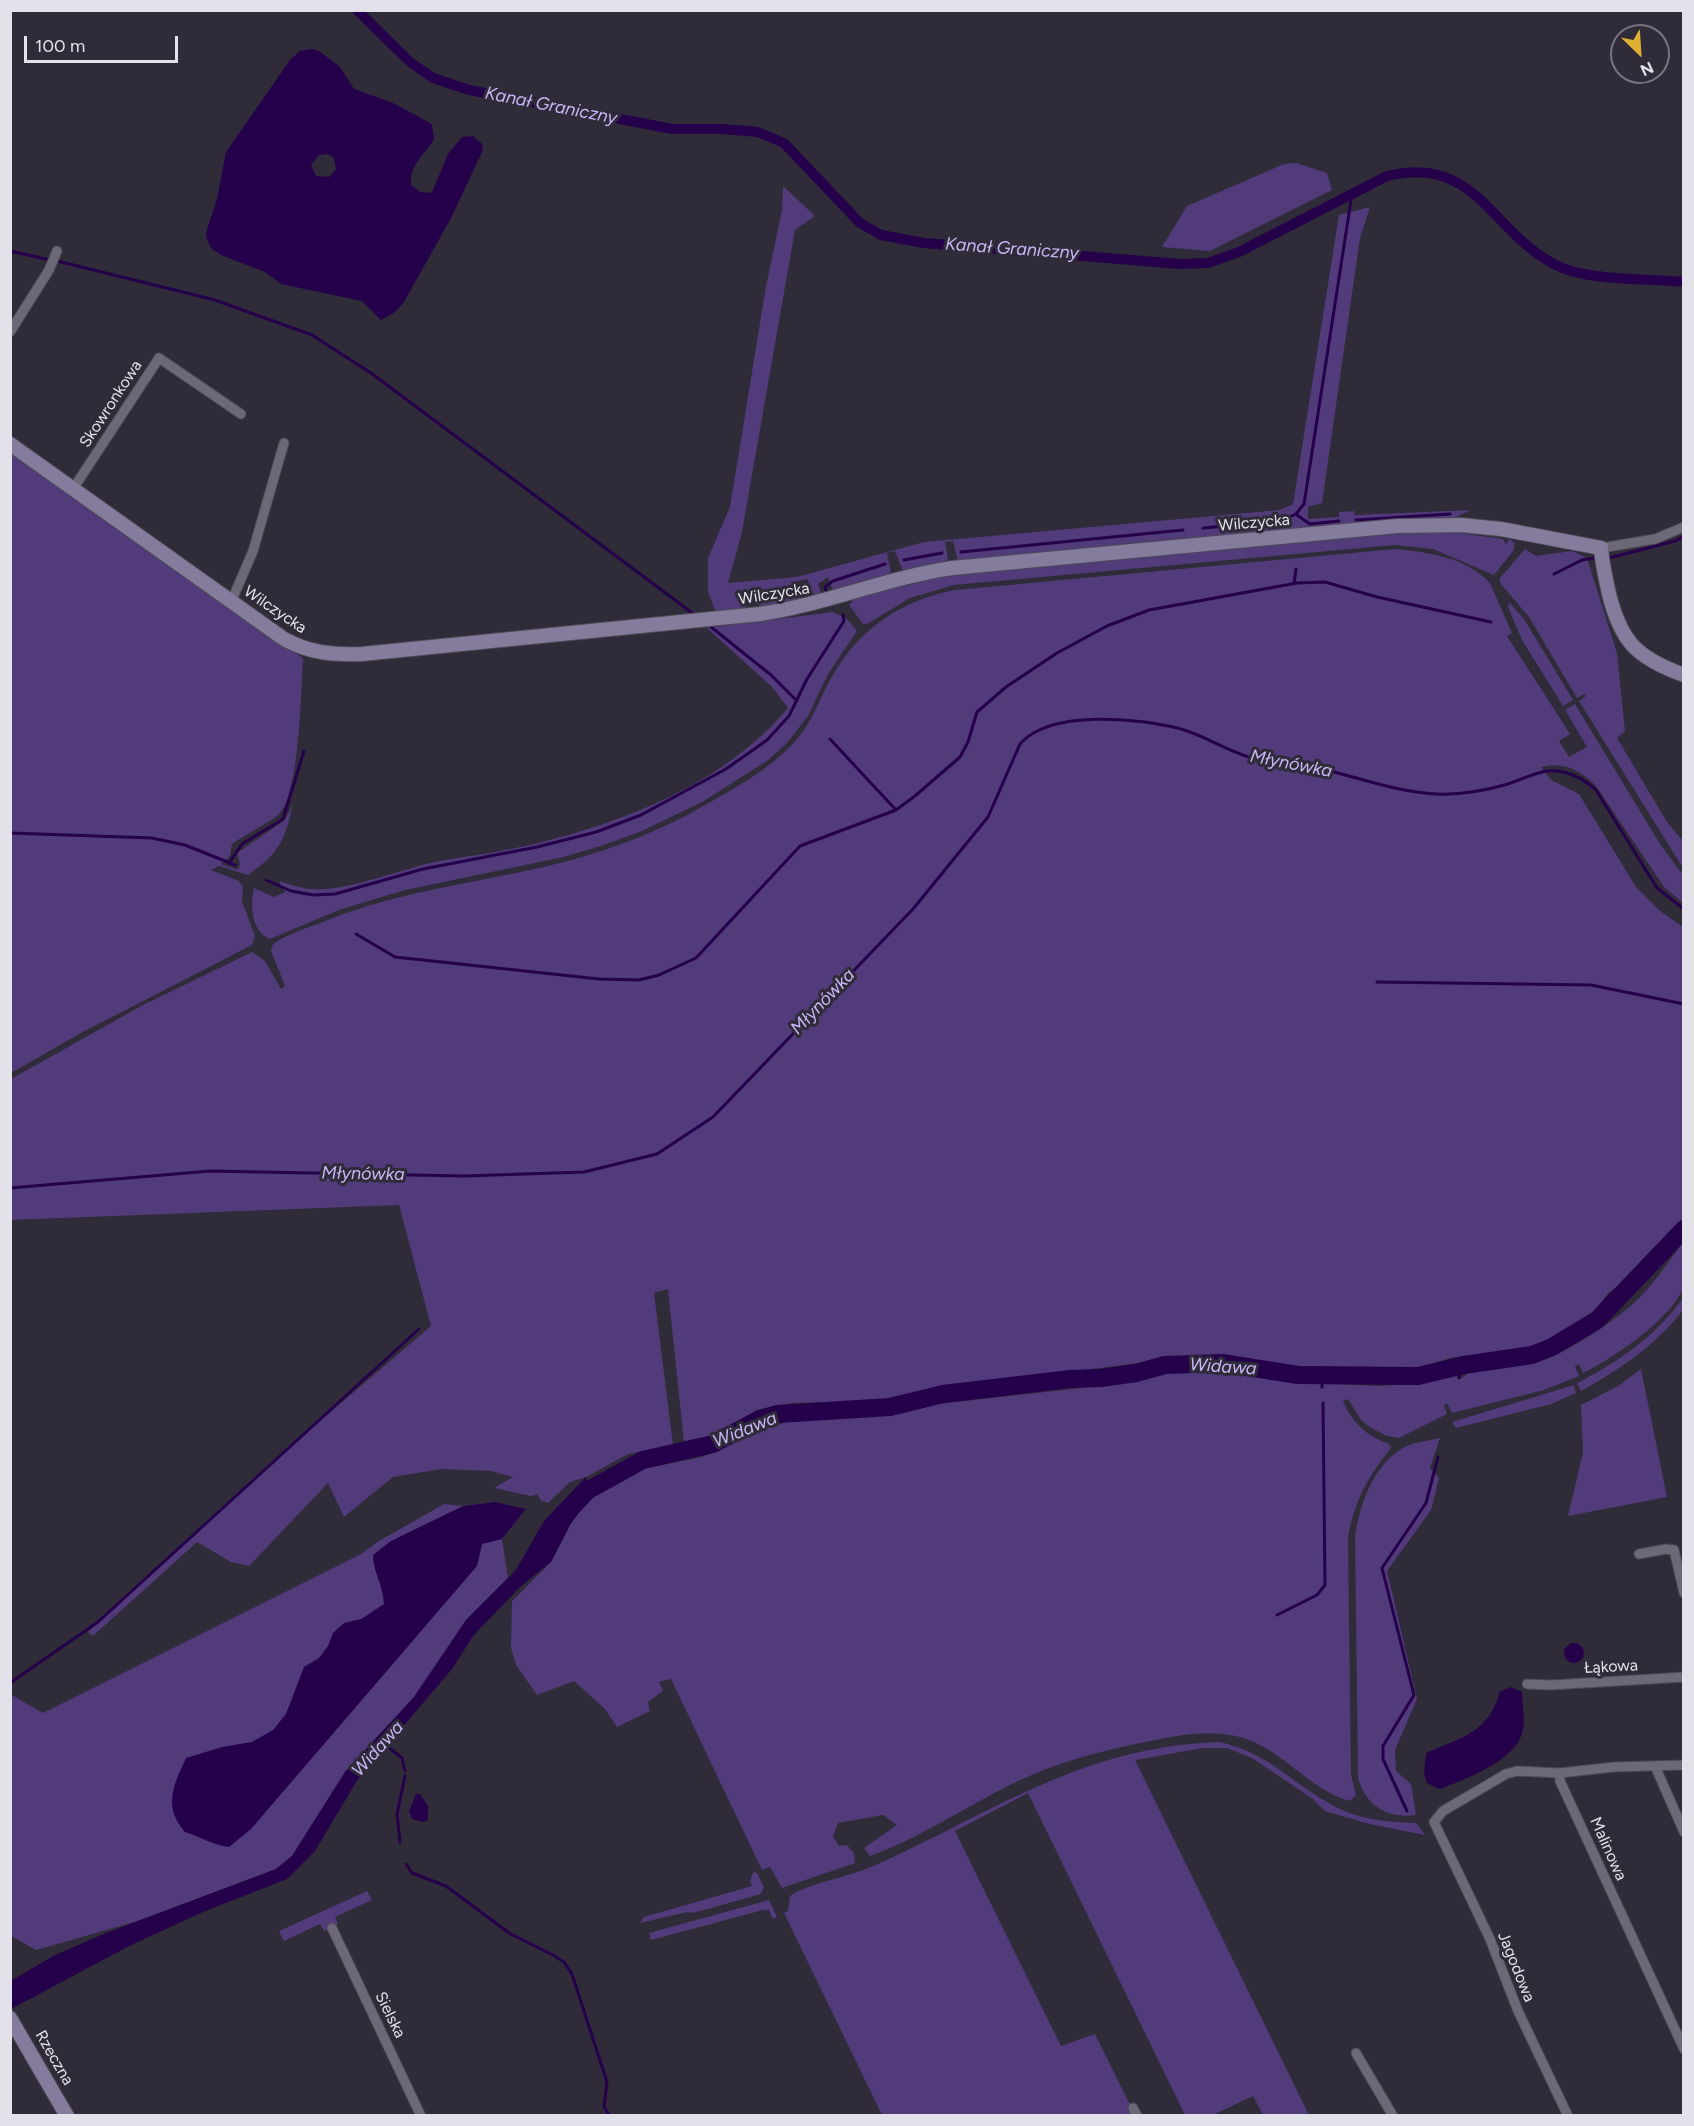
<!DOCTYPE html>
<meta charset="utf-8">
<style>
body{margin:0}
#map{position:relative;width:1694px;height:2126px;overflow:hidden;background:#2f2b38;font-family:Figtree,sans-serif}
canvas{display:block}
.frame{position:absolute;inset:0;border:12px solid #e3e1e9;pointer-events:none}
.north{position:absolute;left:1610px;top:24px;width:60px;height:60px;box-sizing:border-box;background:#2f2b38;border:2px solid #77747f;border-radius:50%;rotate:155deg;font-size:16px;font-weight:700;line-height:24px;text-align:center;color:#e3e1e9}
.north::after{content:'';display:block;margin:auto;width:21px;height:27px;background:#deb133;clip-path:polygon(50% 0,100% 100%,50% 72%,0 100%)}
.scale{position:absolute;left:24px;top:36px;width:154px;height:27px;box-sizing:border-box;border:3px solid #e3e1e9;border-top:0;padding-left:8px;font-size:18px;line-height:21px;white-space:nowrap;color:#e3e1e9;-webkit-text-stroke:4px #2f2b38;paint-order:stroke}
</style>
<div id="map">
<canvas width="1694" height="2126"></canvas>
<div class="frame"></div>
<div class="north">N</div>
<div class="scale">100 m</div>
</div>
<script>
const ctx = document.querySelector('canvas').getContext('2d');
ctx.lineJoin = 'round';
function paint(path, color) {
  ctx.fillStyle = color;
  ctx.fill(path, 'evenodd');
}
function trace(path, color, width, dash) {
  ctx.strokeStyle = color;
  ctx.lineWidth = width;
  ctx.lineCap = dash ? 'butt' : 'round';
  ctx.setLineDash(dash || []);
  ctx.stroke(path);
}
function drawText(font, color, halo, rows, align = 'center') {
  ctx.font = font + ' Figtree,sans-serif';
  ctx.lineWidth = 6;
  ctx.setLineDash([]);
  ctx.textBaseline = 'middle';
  ctx.strokeStyle = halo;
  ctx.fillStyle = color;
  for (const [text, x, y, turn = 0] of rows) {
    ctx.save();
    ctx.translate(x, y);
    ctx.rotate((+turn || 0) * Math.PI / 180);
    ctx.textAlign = isNaN(turn) ? turn : align;
    if (halo) ctx.strokeText(text, 0, 0);
    ctx.fillText(text, 0, 0);
    ctx.restore();
  }
}
paint(new Path2D(`
 M1296 163 1327 173 1332 190 1210 251 1162 247 1187 206 1284 164Z
 M783 186 815 216 795 230 742 532 728 583 797 577 924 542 1280 510 1293 504 1339 215 1370 207 1360 238 1322 503 1308 507V519L1339 517V512L1354 511 1355 515 1471 510 1454 518 1386 520 958 561 953 541 945 542 948 559 943 563 903 571 895 551 887 553 891 572 889 575 830 592 832 589 828 577 818 584 822 596 815 597 807 579 797 581 801 600 767 606 758 605 756 593 745 594 746 608 720 613 715 610 708 592V558L730 507 766 286 782 210Z
 M14 453 303 658C301 688 300 796 278 815 264 826 246 834 232 844L230 856 221 864 238 870 240 864 237 853 285 820 293 804C284 842 280 852 248 875L219 866 211 870 239 881 243 887 242 901 255 936 252 945 79 1034 11 1073 10 459Z
 M1446 531 1503 539 1506 544 1510 539 1514 543V550L1494 575 1433 549 1395 545 954 585 910 598 867 624H863L849 605 855 598 926 578 991 570 1337 537Z
 M1395 549C1427 552 1466 557 1490 583L1512 633 1507 636 1570 734 1559 741 1569 757 1587 747 1565 710 1575 704 1660 844 1683 875V903L1664 887 1596 786C1581 770 1562 761 1541 767L1551 780 1579 794 1636 887 1660 911 1683 927V1218L1635 1276 1608 1293 1591 1316 1543 1346 1450 1358 1418 1368 1285 1366 1208 1355 1147 1362 933 1389 873 1401 792 1403 757 1410 714 1436 684 1443 668 1289 654 1293 673 1445 628 1454 586 1477 570 1482 548 1503 540 1500 538 1494 531 1496 494 1488 513 1477 491 1471 442 1469 393 1477 344 1517 328 1483 249 1566 231 1562 197 1542 93 1636 88 1632 271 1463 431 1326 399 1205 11 1220V1079L143 1005 252 952 265 961 281 989 285 986 271 951 273 944C287 934 307 928 323 922 403 889 482 883 564 862 614 849 662 830 707 804 740 785 777 765 801 734 815 716 821 694 833 675 860 628 902 600 955 590Z
 M1525 549 1536 556 1572 551 1587 558 1617 653 1625 731 1617 738 1667 822 1683 841V868L1579 701 1586 696 1584 694 1577 698 1529 617 1500 583V578Z
 M1509 602 1524 619 1573 700 1563 706 1522 640 1508 607Z
 M833 612 847 619 857 631 828 674 808 716 787 743 767 761 702 802 642 831 604 845 564 857 405 890 339 910 270 939C251 932 250 904 254 888L274 897 285 892 279 881C289 884 300 888 310 889 342 893 402 869 435 862 468 856 502 852 534 844 626 822 726 782 788 708L773 688 707 628Z
 M1683 1242C1683 1255 1688 1277 1683 1289 1667 1322 1615 1357 1583 1373L1579 1364 1575 1366 1579 1376 1544 1390 1452 1413 1447 1403 1444 1405 1447 1414 1399 1438 1387 1436 1371 1428 1361 1420 1348 1399 1343 1401C1352 1423 1367 1436 1389 1444L1391 1448C1368 1477 1354 1501 1348 1538L1351 1775 1356 1795 1350 1801C1310 1791 1282 1748 1240 1737 1208 1729 1178 1735 1146 1742 1099 1751 1055 1763 1012 1784 965 1807 920 1838 870 1856L864 1848 897 1825 883 1815 838 1823 833 1836 839 1846 847 1845 854 1853 855 1863 782 1888 770 1867 762 1870 671 1679 659 1682 663 1691 648 1702 650 1711 617 1727 605 1709 574 1681 537 1695 516 1665 511 1648 512 1601 551 1562 570 1525 591 1496 638 1470 702 1457 772 1424 777 1425 793 1420 831 1417H868L929 1405 1117 1384 1171 1373 1233 1371 1312 1383 1380 1386 1419 1383 1457 1374V1378L1461 1379C1476 1362 1528 1367 1553 1356 1580 1344 1624 1315 1644 1293 1658 1277 1671 1259 1683 1242Z
 M1683 1298V1310C1656 1345 1619 1370 1581 1391L1577 1383C1617 1363 1657 1335 1683 1298Z
 M1641 1369 1667 1497 1568 1516 1583 1452 1581 1405 1618 1386Z
 M1574 1385 1576 1393 1551 1404 1456 1428 1452 1422Z
 M1440 1438 1430 1468 1439 1478 1431 1510 1387 1571 1417 1699 1395 1750 1396 1771 1411 1784 1416 1815C1387 1819 1366 1806 1358 1778L1355 1537C1359 1506 1373 1465 1403 1448 1413 1442 1429 1441 1440 1438Z
 M495 1502 526 1509 502 1539 508 1578 466 1620 414 1697 345 1772 292 1856 276 1869 138 1921 36 1950 11 1936 10 1694 43 1713 361 1554 379 1541 444 1504 463 1506Z
 M1220 1742C1271 1754 1292 1784 1336 1807 1360 1820 1389 1822 1416 1823L1425 1835 1370 1824 1325 1811 1313 1799 1252 1758 1227 1748H1203L1135 1760 1309 2115H1263L1253 2096 1213 2115H1185L1028 1793 955 1831 1061 2046 1095 2034 1135 2115H882L784 1913 788 1911 790 1896C804 1885 851 1876 871 1867 991 1814 1081 1746 1220 1742Z
 M753 1872 757 1873 764 1887 761 1894 693 1913 687 1912 640 1923 644 1917 752 1886 750 1881Z
 M367 1891 372 1900 335 1917 338 1924 324 1931 320 1924 284 1941 279 1931Z
 M769 1900 777 1917 773 1919 769 1910H763L651 1940 649 1933Z`), '#513b7a');
paint(new Path2D(`
 M312 49 319 51 340 67 354 89 393 103 432 124 434 139C426 154 409 164 411 185L420 192 431 193 433 190 448 154 462 137 473 136 482 144 483 150 451 218 404 302 394 313 381 320 362 301 281 284 265 272 221 255 212 249 207 240 206 233 217 199 226 152 290 60 300 51ZM319 155 328 154 334 158 336 169 329 177 316 176 311 165Z
 M586 1477 591 1496 570 1525 551 1562 521 1586 473 1636 452 1669 356 1782 315 1851 287 1879 203 1912 129 1946 11 2009V1981L53 1956 106 1933 276 1869 292 1856 345 1772 414 1697 466 1620 516 1570 544 1521Z
 M495 1502 526 1509 502 1539 482 1544 477 1566 251 1829 229 1847C213 1845 201 1837 185 1832 163 1807 173 1786 186 1758L222 1747 252 1742 273 1730 286 1714 304 1667 319 1658 328 1646 333 1633 344 1623 361 1619 384 1604C383 1584 373 1572 373 1555L391 1541 463 1506Z
 M1564 1653a10 10 0 1 1 20 0a10 10 0 1 1-20 0Z
 M1511 1687 1522 1692C1522 1704 1525 1718 1523 1729 1519 1759 1468 1778 1443 1788L1439 1789 1427 1783 1424 1773 1426 1753C1462 1737 1489 1733 1500 1691Z
 M416 1794H420L428 1806V1820L423 1822 412 1819 409 1811Z`), '#25004b');
trace(new Path2D(`
 M10 251 50 260
 M57 261 215 300 312 335 371 373 695 615
 M1297 515 1310 524 1339 521
 M1356 520 1450 514
 M1203 528 1281 521 1296 514 1304 504 1352 194
 M961 552 1183 530
 M1609 558 1675 541 1684 536
 M904 560 942 553
 M1554 574 1582 560 1594 558
 M1294 584 1296 569
 M826 591 825 587 833 581 885 564
 M711 627 771 675 797 701
 M830 739 896 810
 M10 833 152 838 185 845 235 865
 M229 863 242 844 283 819 304 751
 M266 880 291 891 313 895 335 894 423 869 537 847 596 832 641 815 726 769 767 740 789 716 807 679 844 621 843 615
 M356 934 395 957 599 979 639 980 659 975 696 958 800 846 896 810 915 796 960 757 968 742 977 712 1006 687 1057 653 1107 626 1149 610 1297 583 1325 582 1377 597 1491 622
 M1377 982 1591 985 1684 1004
 M10 1188 210 1171 464 1176 584 1172 657 1154 713 1117 913 909 988 817 1020 744C1050 709 1140 718 1181 729 1206 736 1228 752 1253 758 1278 765 1305 764 1330 771 1366 780 1399 792 1436 794 1461 795 1484 791 1508 784 1520 780 1534 773 1547 771 1565 769 1583 778 1596 790L1657 888 1684 909
 M1459 1378 1461 1366
 M1322 1387 1323 1375
 M1277 1615 1317 1595 1325 1585 1323 1403
 M10 1683 98 1622 419 1329
 M384 1744 402 1758 405 1771
 M1407 1811 1383 1759V1746L1414 1695 1382 1568 1426 1503 1438 1457
 M400 1842 397 1814 405 1776
 M406 1864 412 1873 446 1886 509 1933 553 1955 564 1962 572 1974 607 2082 604 2107 610 2116`), '#25004b', 3);
trace(new Path2D(`
 M357 10 410 62 433 78 469 90 672 129H721L758 132 784 143 860 223 881 235 924 243 1180 264 1208 263 1239 252 1387 176C1481 153 1493 241 1565 269 1594 280 1651 279 1684 282`), '#25004b', 10);
trace(new Path2D(`
 M573 1506 587 1491 643 1460 713 1444 760 1419 778 1414 890 1407 943 1394 1070 1379 1101 1378 1136 1373 1165 1365 1222 1363 1298 1375 1418 1376 1464 1365 1532 1355 1552 1347 1597 1320 1684 1229`), '#25004b', 18);
const street = new Path2D(`
 M10 332 49 270 57 251
 M73 489 159 358 241 414
 M1601 548 1655 539 1684 527
 M232 600 253 551 284 443
 M1639 1554 1666 1549 1674 1550 1684 1593
 M1527 1684 1551 1685 1684 1677
 M1684 1765 1614 1767 1560 1773V1781L1684 2049
 M1655 1766 1684 1832
 M1560 1773 1517 1771 1506 1774 1443 1811 1434 1822 1490 1939 1518 2011 1568 2116
 M332 1928 421 2116
 M1356 2053 1393 2116
 M1133 2108 1137 2116`);
const secondary = new Path2D(`
 M10 444 284 639C310 653 332 655 362 654L760 614C826 604 886 578 952 568L1397 526 1461 525 1501 529 1601 548C1602 564 1606 579 1609 594 1621 642 1637 658 1684 675
 M10 2018 67 2116`);
trace(street, '#4c4954', 11);
trace(secondary, '#4c4954', 16);
trace(street, '#6c6877', 9);
trace(secondary, '#857b9c', 14);
drawText('16px', '#e3e1e9', '#2f2b38', [
 ["Skowronkowa",111,404,-57],
 ["Wilczycka",1254,523,-5],
 ["Wilczycka",774,594,-9],
 ["Wilczycka",275,610,34],
 ["Łąkowa",1611,1667,-3],
 ["Malinowa",1608,1849,66],
 ["Jagodowa",1516,1967,68],
 ["Sielska",390,2015,64],
 ["Rzeczna",54,2058,60]
]);
drawText('italic 18px', '#c9b6f6', '#2f2b38', [
 ["Kanał Graniczny",551,106,11],
 ["Kanał Graniczny",1012,249,4],
 ["Młynówka",1291,764,11],
 ["Młynówka",823,1002,-46],
 ["Młynówka",363,1174,1],
 ["Widawa",1223,1367,4],
 ["Widawa",745,1430,-22],
 ["Widawa",378,1749,-48]
]);
</script>
